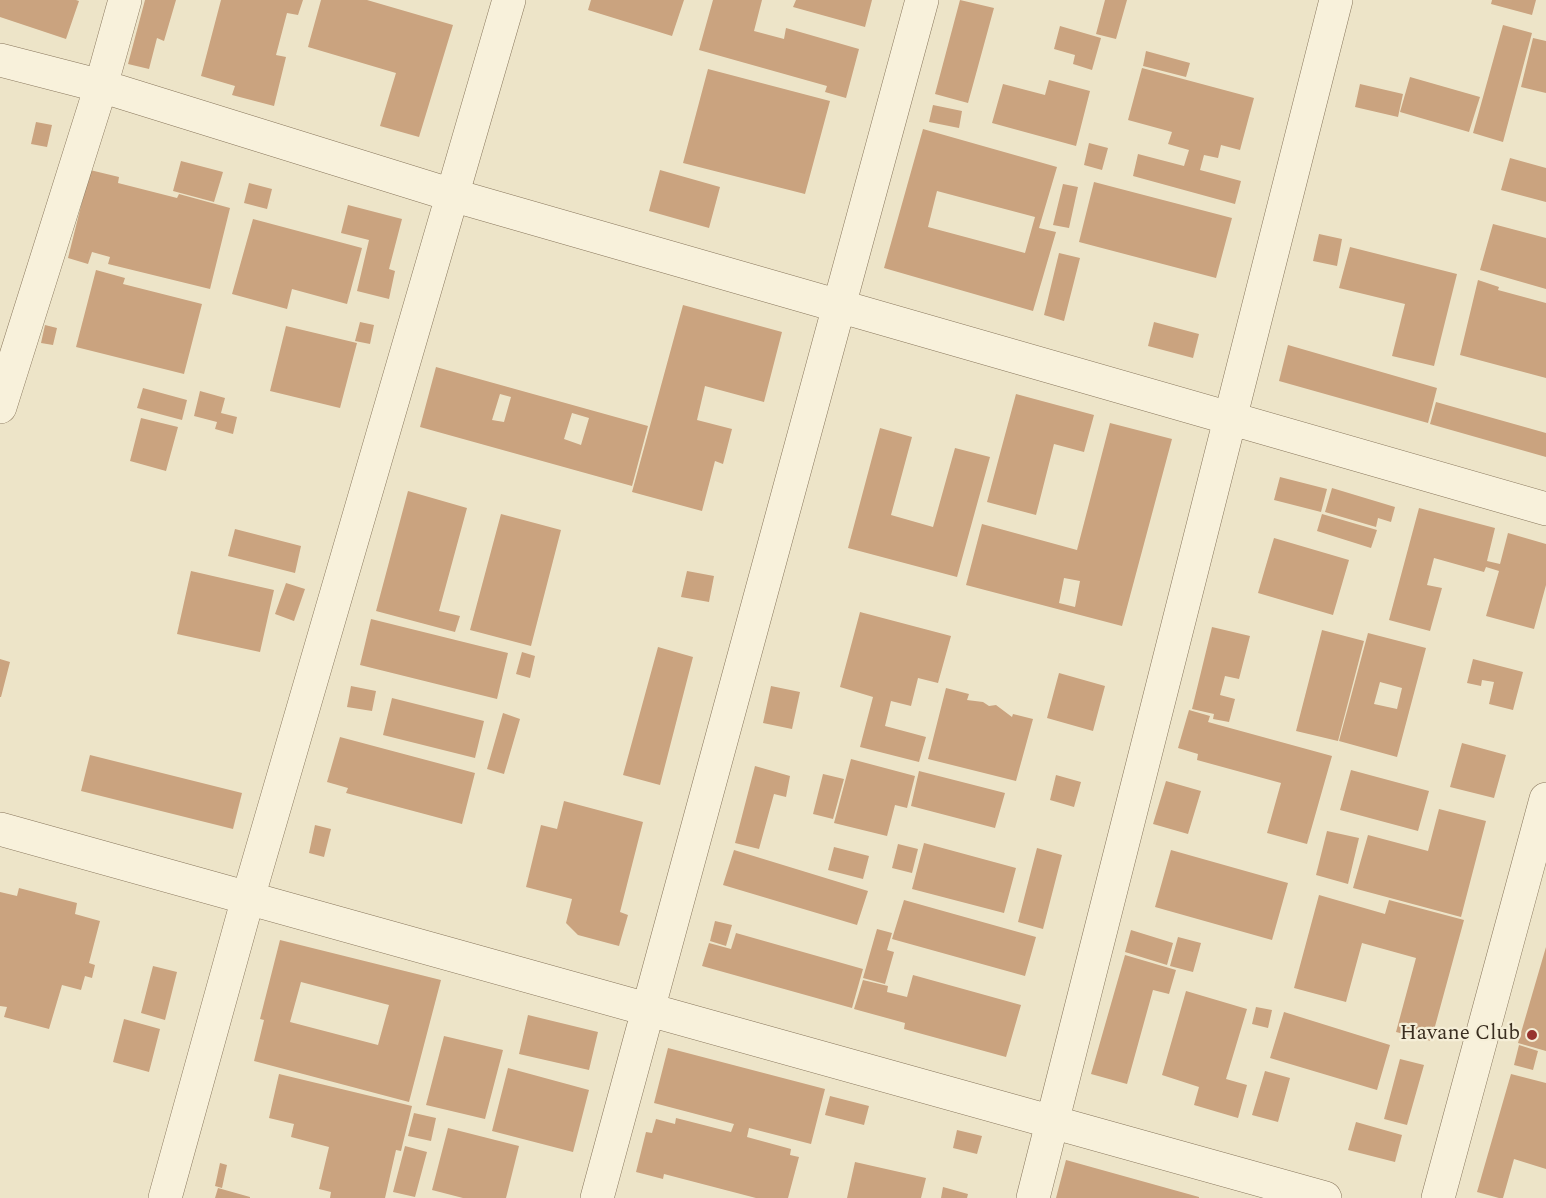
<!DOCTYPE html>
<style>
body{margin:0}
canvas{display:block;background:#ede4c8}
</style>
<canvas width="1546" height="1198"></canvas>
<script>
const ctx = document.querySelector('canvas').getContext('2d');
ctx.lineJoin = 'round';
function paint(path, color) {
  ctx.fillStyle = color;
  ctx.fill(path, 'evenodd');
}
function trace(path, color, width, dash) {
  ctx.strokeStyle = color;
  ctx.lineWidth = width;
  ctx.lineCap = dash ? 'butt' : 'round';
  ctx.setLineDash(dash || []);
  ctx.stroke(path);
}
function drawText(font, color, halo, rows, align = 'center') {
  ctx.font = font + ' Spectral,serif';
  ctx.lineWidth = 4.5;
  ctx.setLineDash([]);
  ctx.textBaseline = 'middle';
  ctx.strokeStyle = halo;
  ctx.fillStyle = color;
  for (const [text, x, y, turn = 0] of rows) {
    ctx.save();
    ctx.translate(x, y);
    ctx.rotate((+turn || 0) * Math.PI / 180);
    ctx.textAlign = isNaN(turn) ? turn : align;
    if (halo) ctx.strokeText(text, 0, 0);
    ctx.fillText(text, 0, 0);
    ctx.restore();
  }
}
paint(new Path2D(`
 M0 0H76L79 1 66 39 0 17Z
 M145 0H176L164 41 157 38 149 69 128 64Z
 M221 0H303L298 15 287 13 276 55 286 57 274 106 232 95 235 86 201 76Z
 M321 0H367L453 25 419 137 380 126 396 73 308 47Z
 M591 0H684L672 36 588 10Z
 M713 0H762L754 31 784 39 786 28 859 49 846 98 825 92 827 86 699 50Z
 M796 0H872L865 27 793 7Z
 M960 0 994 8 968 103 935 94Z
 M1105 0H1127L1116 39 1096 34Z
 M1492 0H1536L1532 15 1491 4Z
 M1503 25 1532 33 1503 142 1473 133Z
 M1060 26 1101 38 1092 70 1073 64 1075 55 1054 49Z
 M1533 38 1546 41V93L1521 87Z
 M1146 51 1190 63 1186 77 1143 66Z
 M1142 68 1254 98 1240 150 1221 145 1218 158 1204 155 1200 170 1241 181 1235 204 1133 176 1138 154 1184 166 1189 150 1168 144 1172 132 1128 120Z
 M708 69 830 101 805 194 683 163Z
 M1410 77 1480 97 1469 132 1400 112Z
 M1049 80 1090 91 1076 146 992 123 1003 84 1045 95Z
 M1360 84 1403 94 1398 117 1355 107Z
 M933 105 962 111 959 128 929 122Z
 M36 122 52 125 47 147 31 144Z
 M923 129 1057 167 1039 228 1056 232 1033 311 884 268ZM937 191 1035 217 1025 253 928 227Z
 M1089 143 1108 148 1102 170 1084 165Z
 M1510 158 1546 168V202L1501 190Z
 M181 161 223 172 214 202 173 191Z
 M90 170 119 177 118 183 177 198 179 194 230 208 210 289 108 264 110 257 92 252 88 264 68 258Z
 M660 170 720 187 709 228 649 211Z
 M1094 182 1232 218 1216 278 1079 242Z
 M249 183 272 189 267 209 244 203Z
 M1063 184 1078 187 1069 228 1053 225Z
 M348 205 402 219 389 269 395 271 389 299 357 291 369 240 341 233Z
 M253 219 362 248 347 304 292 289 287 309 232 294Z
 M1493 224 1546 238V289L1480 270Z
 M1319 234 1342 239 1337 266 1313 261Z
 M1350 247 1457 274 1434 366 1392 356 1405 304 1339 288Z
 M1059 253 1080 258 1064 321 1044 315Z
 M96 270 125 278 123 284 202 304 184 374 76 347Z
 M1478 280 1499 287 1498 290 1546 303V378L1460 355Z
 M683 305 782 332 764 402 705 386 697 420 732 429 723 464 715 461 702 511 632 492Z
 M360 322 374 325 370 344 355 341Z
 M1154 322 1199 334 1193 358 1148 346Z
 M45 325 57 328 53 345 41 343Z
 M286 326 357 343 340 408 270 391Z
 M1288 345 1437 388 1428 423 1279 381Z
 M436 367 648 426 632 486 420 427ZM500 394 511 397 504 422 492 420ZM572 413 589 418 581 445 564 439Z
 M143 388 187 400 182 420 137 408Z
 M200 391 225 398 221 413 237 417 233 434 215 429 217 422 194 416Z
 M1016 394 1094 415 1084 452 1054 444 1036 515 987 502Z
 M1436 402 1546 433V457L1430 424Z
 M141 418 178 427 166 471 130 461Z
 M1110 423 1172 439 1122 626 966 585 982 524 1077 550ZM1064 578 1080 581 1075 607 1059 603Z
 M880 428 912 437 891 515 933 527 955 448 990 457 957 577 848 548Z
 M1280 477 1327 489 1321 512 1274 500Z
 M1332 488 1395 507 1391 522 1378 518 1376 527 1325 512Z
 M408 491 467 508 439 611 460 616 455 632 376 611Z
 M1419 508 1495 528 1487 561 1500 564 1508 533 1546 544V585L1534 629 1486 616 1499 571 1486 567 1484 572 1434 558 1427 585 1442 588 1430 631 1389 620Z
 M501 514 561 530 531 646 470 630Z
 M1322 514 1377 530 1371 548 1317 531Z
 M235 529 301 546 295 573 228 556Z
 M1274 538 1349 560 1333 615 1258 593Z
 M191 571 274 590 260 652 177 634Z
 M687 571 714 576 709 602 681 597Z
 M286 583 305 589 294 621 275 614Z
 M860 612 951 636 938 683 918 678 911 706 891 701 885 726 926 737 919 762 860 747 873 697 840 687Z
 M371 619 508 653 497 699 360 665Z
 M1212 627 1250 636 1239 679 1225 676 1220 695 1235 699 1229 722 1213 719 1214 714 1192 709Z
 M1322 630 1364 641 1338 741 1296 731Z
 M1368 633 1426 648 1397 757 1339 741ZM1380 682 1402 688 1397 709 1374 704Z
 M658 647 693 657 660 785 623 775Z
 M522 652 535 656 530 678 516 674Z
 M0 659 10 662 1 697H0Z
 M1473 659 1523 672 1513 710 1489 704 1494 682 1482 680 1481 686 1467 683Z
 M1059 673 1105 686 1093 731 1047 718Z
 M351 686 376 691 372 711 347 707Z
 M771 686 800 692 792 729 763 723Z
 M946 688 969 694 967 700 983 702 989 706 996 705 1012 717 1013 714 1033 719 1016 781 928 759Z
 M392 698 484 721 475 758 383 735Z
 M1189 710 1210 716 1208 722 1332 756 1307 844 1267 833 1281 783 1197 760 1198 754 1178 748Z
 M503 713 520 719 504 774 487 769Z
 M340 737 475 773 462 824 346 793 348 788 327 782Z
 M1462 743 1506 755 1494 798 1450 787Z
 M90 755 242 793 233 829 81 791Z
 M851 759 915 776 907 808 895 805 887 836 834 823Z
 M755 766 790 776 786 797 774 794 759 849 735 843Z
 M1351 770 1429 791 1418 831 1340 810Z
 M919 771 1005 793 995 828 911 806Z
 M823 774 844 779 833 819 813 814Z
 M1056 775 1081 782 1074 807 1050 800Z
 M1166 781 1201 791 1188 834 1153 824Z
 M564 801 643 822 620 912 628 915 619 946 578 935 566 923 572 899 526 887 541 825 557 829Z
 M1439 809 1486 821 1461 917 1353 888 1368 835 1428 851Z
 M315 825 331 829 324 857 309 853Z
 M1327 831 1359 838 1348 884 1316 875Z
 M924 843 1016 868 1004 913 912 889Z
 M898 844 918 849 912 873 892 868Z
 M834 847 869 856 863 879 828 870Z
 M1037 848 1062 855 1043 929 1018 922Z
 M734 850 868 891 857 925 723 885Z
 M1171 850 1288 883 1272 940 1155 907Z
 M19 888 77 903 75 914 100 921 89 963 95 965 92 978 85 976 81 990 62 985 49 1029 4 1017 7 1007 0 1006V892L17 896Z
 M1319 895 1385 914 1389 900 1464 920 1431 1041 1396 1032 1416 958 1362 943 1346 1002 1294 988Z
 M904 900 1036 937 1025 976 892 939Z
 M715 921 732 925 726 946 710 941Z
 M877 929 892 933 887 950 894 952 885 984 863 978Z
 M1131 930 1173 943 1167 965 1125 952Z
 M736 933 863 969 852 1008 702 966 709 943 731 949Z
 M1178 937 1201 943 1193 972 1170 966Z
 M280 940 441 980 409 1102 254 1061 264 1020 260 1019ZM301 982 389 1005 378 1045 290 1022Z
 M1546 947V1051L1518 1043Z
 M1125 955 1176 970 1169 994 1153 990 1127 1084 1091 1074Z
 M153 966 177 972 165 1020 141 1013Z
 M913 975 1021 1005 1006 1057 904 1029 905 1023 854 1009 863 980 888 986 887 992 907 997Z
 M1186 991 1247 1009 1226 1079 1247 1085 1238 1118 1194 1105 1199 1087 1162 1075Z
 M1256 1007 1272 1010 1268 1028 1252 1024Z
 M1284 1012 1390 1045 1377 1090 1270 1058Z
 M528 1015 598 1032 589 1070 519 1054Z
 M124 1019 160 1029 149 1072 113 1062Z
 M444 1036 503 1050 485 1119 426 1105Z
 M1519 1045 1538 1051 1533 1070 1514 1065Z
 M668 1048 825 1089 811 1144 749 1128 747 1137 791 1149 790 1155 799 1157 788 1198H756L664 1174 663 1179 636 1172 646 1132 652 1133 656 1119 675 1124 676 1118 731 1132 734 1124 654 1103Z
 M1400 1059 1424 1065 1407 1125 1384 1119Z
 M508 1068 589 1090 573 1152 492 1131Z
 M1265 1071 1290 1078 1278 1122 1252 1115Z
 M279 1074 412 1106 401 1151 396 1150 385 1198H330L331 1192 319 1189 329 1147 291 1137 294 1124 269 1118Z
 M1511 1074 1546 1083V1169L1514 1159 1503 1198H1499L1477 1192Z
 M830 1096 869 1106 864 1125 825 1115Z
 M414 1113 436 1118 431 1141 408 1136Z
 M1356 1122 1402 1135 1395 1162 1348 1150Z
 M448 1128 519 1146 506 1198H463L432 1190Z
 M957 1130 982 1136 977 1154 953 1148Z
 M405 1146 427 1152 415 1197 393 1192Z
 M1066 1160 1199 1197V1198H1056Z
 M855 1162 926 1178 921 1198H847Z
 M220 1163 227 1165 222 1188 215 1186Z
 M943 1187 968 1194 967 1198H941Z
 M218 1188 250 1197V1198H215Z`), '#caa37f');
const minor = new Path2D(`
 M0 60 101 86 452 195 1546 509
 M0 407 101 86 125 0
 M0 829 1325 1198
 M165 1198 248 898 509 0
 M597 1198 922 0
 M1033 1198 1336 0
 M1438 1198 1546 799`);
trace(minor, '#89775d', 34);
trace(minor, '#f8f1db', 33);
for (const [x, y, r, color] of [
 [1532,1035,6,"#97342f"]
]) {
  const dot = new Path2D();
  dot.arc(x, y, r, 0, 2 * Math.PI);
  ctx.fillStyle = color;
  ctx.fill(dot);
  trace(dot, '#f5eed7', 2);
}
drawText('21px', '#3a2e20', '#f5eed7', [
 ["Havane Club",1520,1035]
], 'right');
</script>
